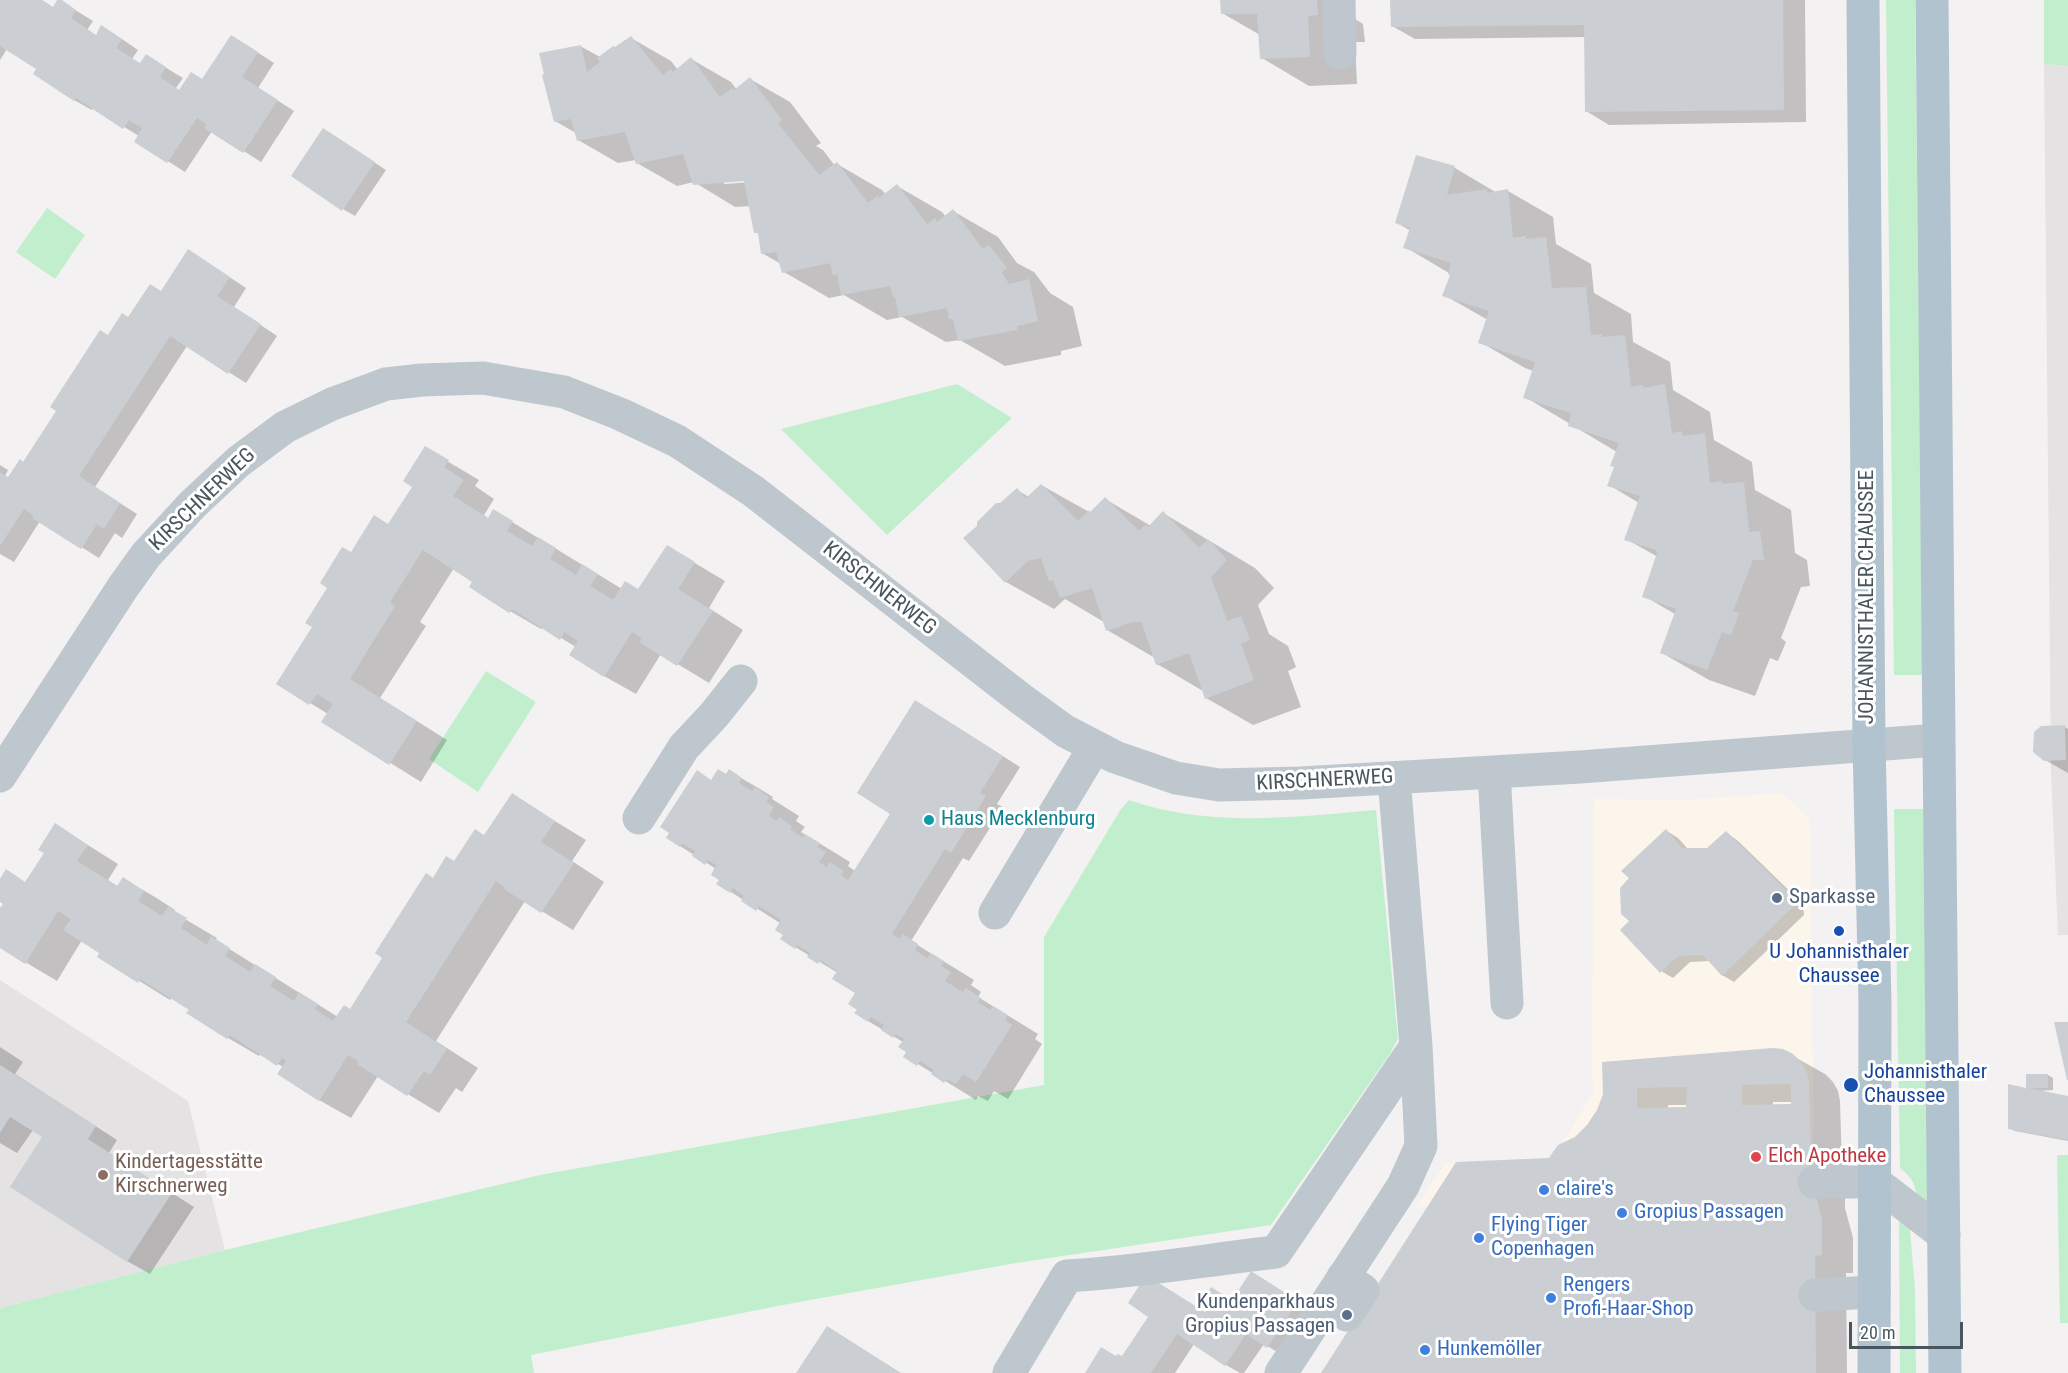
<!DOCTYPE html>
<meta charset="utf-8">
<style>
body{margin:0}
#map{position:relative;width:2068px;height:1373px;overflow:hidden;background:#f3f1f1;font-family:"Roboto Condensed",sans-serif}
canvas{display:block}
.scale{position:absolute;left:1849px;top:1322px;width:114px;height:27px;box-sizing:border-box;border:3px solid #49565e;border-top:0;padding-left:8px;font-size:18px;line-height:21px;white-space:nowrap;color:#49565e;-webkit-text-stroke:4px #fff;paint-order:stroke}
</style>
<div id="map">
<canvas width="2068" height="1373"></canvas>
<div class="scale">20 m</div>
</div>
<script>
const ctx = document.querySelector('canvas').getContext('2d');
ctx.lineJoin = 'round';
function paint(path, color) {
  ctx.fillStyle = color;
  ctx.fill(path, 'evenodd');
}
function trace(path, color, width, dash) {
  ctx.strokeStyle = color;
  ctx.lineWidth = width;
  ctx.lineCap = dash ? 'butt' : 'round';
  ctx.setLineDash(dash || []);
  ctx.stroke(path);
}
function drawText(font, color, halo, rows, align = 'center') {
  ctx.font = font + ' "Roboto Condensed",sans-serif';
  ctx.lineWidth = 6;
  ctx.setLineDash([]);
  ctx.textBaseline = 'middle';
  ctx.strokeStyle = halo;
  ctx.fillStyle = color;
  for (const [text, x, y, turn = 0] of rows) {
    ctx.save();
    ctx.translate(x, y);
    ctx.rotate((+turn || 0) * Math.PI / 180);
    ctx.textAlign = isNaN(turn) ? turn : align;
    if (halo) ctx.strokeText(text, 0, 0);
    ctx.fillText(text, 0, 0);
    ctx.restore();
  }
}
paint(new Path2D(`
 M1782 793 1810 819 1814 1168 1416 1208 1445 1164 1552 1160 1593 1093 1592 1054 1594 799 1685 800Z`), '#fcf5eb');
paint(new Path2D(`
 M2044 64 2068 66V935H2058L2051 770Z
 M0 980 188 1101 225 1250 0 1308Z`), '#e4e2e3');
paint(new Path2D(`
 M1886 0H1915L1923 675H1894Z
 M2044 0H2068V66L2044 64Z
 M47 208 85 235 55 279 16 252Z
 M957 384 1012 418 887 535 781 429Z
 M486 671 536 702 478 792 429 759Z
 M1129 800C1209 828 1294 817 1376 810L1398 1039 1389 1055 1271 1225 1016 1263 788 1304 531 1355 534 1373H0V1308L225 1250 540 1175 1044 1085V937L1121 809Z
 M1894 809H1924L1930 1204 1917 1200C1916 1184 1912 1178 1900 1168Z
 M2057 1155H2068V1323H2060Z
 M1903 1220 1910 1229 1915 1290 1916 1373H1900L1899 1222Z`), '#c1efcd');
paint(new Path2D(`
 M0 0H41L54 8 59 0 93 21 87 30 97 36 119 37 138 50 132 59 141 64 163 66 183 78 176 88 180 91 203 80 249 47 274 63 258 88 294 111 261 162 212 131 185 172 136 141 139 136 93 108 92 110 74 100 38 69 7 49 0 60Z
 M1222 0H1350V16L1363 24 1365 42H1355L1357 84 1309 86 1262 58 1260 35 1222 13Z
 M1392 0H1805L1806 122 1609 125 1586 111V37L1415 39 1392 26Z
 M631 38 671 61 678 70 691 59 731 82 737 90 750 79 790 102 821 143 816 146 823 150 835 166 837 164 882 190 886 195 897 186 942 212 946 217 953 211 998 237 1017 263 1034 272 1050 293 1073 307 1082 346 1061 351V355L1005 366 960 340 946 342 902 317 887 320 844 295 829 298 784 272 781 264 762 253 759 234 755 232 751 206 735 207 694 182 677 186 637 163 636 160 618 163 578 140 576 133 555 121 580 46 600 57ZM751 179 752 182 724 184V181Z
 M335 137 386 170 355 216 343 209Z
 M1417 157 1455 168 1497 193 1508 191 1553 217 1556 244 1591 264 1594 293 1631 314 1633 342 1670 362 1673 390 1710 412 1714 440 1752 462 1755 490 1791 510 1795 553 1807 560 1810 586 1801 587 1781 638 1786 642 1778 661 1770 658 1755 696 1709 680 1662 653 1675 614 1644 596 1658 557 1626 539 1639 503 1609 485 1616 467 1617 452 1525 397 1533 371 1525 368 1480 342 1488 320 1444 295 1451 275 1449 273 1405 247 1411 231 1397 223Z
 M205 261 246 288 234 307 277 336 246 383 187 346 95 487 137 514 122 538 115 533 99 558 40 521 14 562 0 554V465L8 470 5 476 9 478 24 464 108 337 161 292Z
 M425 448 479 480 475 486 494 499 484 515 489 519 494 511 622 589 639 591 668 547 725 581 709 608 743 630 709 683 661 654 636 694 604 676 576 647 543 627 541 629 510 611 454 568 420 622 426 626 380 698 447 740 421 782 323 721 328 714 278 683 314 627 352 554 389 526 414 486Z
 M1041 485 1091 513 1105 499 1151 526 1163 513 1255 568 1274 588 1258 605 1269 634 1288 646 1296 667 1288 671 1301 707 1253 725 1206 698 1203 691 1157 664 1155 658 1107 630 1104 622 1065 599 1054 609 1006 582 1000 505 1017 490 1029 497Z
 M933 712 1020 767 997 804 1003 807 969 861 963 858 911 941 974 980 971 985 981 992 978 997 1038 1034 1035 1039 1042 1044 1008 1099 994 1091 988 1101 978 1096 976 1100 905 1056 908 1052 903 1042 868 1021 859 1009 857 993 838 973 782 939 785 935 780 923 731 892 721 880 716 869 680 846 712 781 726 775 729 771 760 789 773 797 772 799 799 816 796 821 805 827 801 832 850 862 848 866 855 871 892 813Z
 M2065 727 2068 729V773L2045 760Z
 M512 795 586 840 572 861 604 882 573 930 525 901 436 1041 478 1068 462 1092 456 1088 439 1113 378 1076 351 1118 319 1100 283 1067 261 1053 259 1056 228 1038 189 1013 191 1009 172 997 170 1000 99 956 101 952 82 940 57 981 0 947V911L5 903 0 900V881L7 871 26 883 46 853 56 825 118 864 108 880 119 887 124 879 155 897 175 910 173 912 217 938 215 940 338 1017 351 1010 433 879 485 837Z
 M1667 831 1678 838 1688 849 1708 850 1726 833 1737 840 1803 904 1804 915 1734 982 1722 975 1710 961 1690 962 1673 978 1661 971 1631 921Z
 M0 1047 23 1062 15 1074 117 1140 109 1153 194 1207 150 1274 127 1261 44 1137 33 1130 17 1153 0 1143Z
 M1793 1056 1825 1074 1833 1082 1838 1091 1840 1101 1842 1167 1845 1169V1208L1853 1238V1273H1846L1847 1373H1321L1588 1126 1599 1111 1604 1094ZM1773 1102H1793V1106H1773ZM1668 1105H1688V1109H1668Z
 M2048 1075 2053 1078V1090L2039 1091 2068 1098V1141L2015 1131 2009 1128 2028 1090 2027 1076Z
 M1263 1279 1308 1309 1279 1353 1264 1344 1244 1373H1240L1226 1365 1194 1344 1175 1373H1086L1117 1358H1123L1233 1301Z`), '#0003');
paint(new Path2D(`
 M0 0H42L53 7 57 0H62L76 10 71 18 96 35 101 25 122 39 116 48 140 63 146 54 166 67 160 77 179 90 191 72 202 79 231 35 258 52 242 77 278 100 243 153 204 128 206 124 197 118 167 163 134 142 142 128 129 120 123 129 76 98 74 101 33 74 36 69 0 46Z
 M1220 0H1317L1318 15 1308 16 1310 57 1260 59 1257 14H1221Z
 M1390 0H1783L1784 110 1585 112 1584 25 1391 27Z
 M631 36 663 75 670 69 673 72 691 57 720 97 732 88 734 90 750 77 782 120 778 123 819 175 837 162 868 203 878 195 879 198 897 184 927 224 935 218 937 222 953 209 983 249 989 245 1007 268 1002 272 1009 284 1029 279 1038 321 1017 326V330L958 341 953 319H949L947 308 899 317 895 297H893L890 286 841 295 837 274 833 276 830 263 782 273 776 252 761 254 758 233H754L744 181 693 185 683 154 636 164 625 132 577 141 571 119 554 122 542 75 544 74 539 53 581 45 587 72 600 62 597 58 613 46 615 47Z
 M323 128 375 162 342 211 291 176Z
 M1416 155 1455 166 1447 195 1487 189V193L1508 189 1513 238 1526 236V239L1546 237 1552 288 1586 287 1591 335 1602 334V337L1625 335 1631 387 1643 385V388L1665 384 1672 433 1682 431 1683 436 1705 433 1710 483 1722 481V484L1744 482 1749 532 1760 531 1764 560H1753L1733 611 1739 613 1731 635 1722 632 1707 670 1660 653 1676 609 1642 597 1657 553 1656 550 1624 540 1640 496 1607 486 1614 467 1610 466 1619 443 1568 426 1571 413 1523 398 1535 362 1478 343 1489 311 1442 296 1450 275 1448 274 1451 263 1403 248 1410 228 1395 223Z
 M188 249 230 277 217 296 261 324 228 374 170 336 79 476 120 503 104 529 97 524 81 549 32 518 34 516 24 509 0 546V472L8 477 20 459 23 462 56 411 50 407 100 330 108 335 122 313 128 317 150 284 161 291Z
 M425 446 449 460 444 467 464 480 453 496 488 518 493 509 513 521 507 531 532 546 538 537 556 548 550 559 576 575 582 564 598 574 590 586 613 600 625 581 638 589 667 545 695 562 678 589 713 611 677 666 639 642 642 638 632 632 604 677 569 655 578 641 564 632 560 640 512 609 509 613 469 587 472 582 423 550 390 602 395 606 350 679 417 721 389 765 321 722 333 704 317 694 309 705 276 684 312 627 305 623 327 588 320 583 342 547 351 552 374 515 388 524 412 487 403 481Z
 M1041 484 1078 521 1089 510 1090 512 1105 497 1139 531 1146 524 1148 527 1163 511 1199 548 1208 539 1227 560 1211 577 1227 621 1241 616 1250 640 1241 644 1254 680 1205 699 1189 653 1156 665 1141 621 1137 623 1136 621 1106 631 1092 588 1060 598 1053 580 1049 581 1041 558 1028 561 1005 583 963 538 977 526V522L996 503H1000L1017 488 1026 498Z
 M915 700 1003 756 980 793 986 796 951 853 945 849 892 934 900 939 903 934 918 944 915 950 927 958 931 953 944 961 941 966 951 972 945 981 963 992 966 988 981 998 978 1002 990 1010 993 1006 1008 1015 1005 1020 1012 1025 976 1082 963 1074 956 1084 947 1079 944 1083 931 1074 934 1070 920 1061 917 1066 903 1057 906 1052 898 1047 904 1039 895 1034 893 1038 881 1030 884 1025 871 1017 868 1022 854 1013 857 1010 848 1004 855 993 832 979 837 971 820 960 818 964 807 957 810 953 797 945 795 949 780 939 783 935 775 930 781 920 759 906 756 911 741 901 744 896 733 888 730 893 716 884 719 880 711 875 716 865 708 860 705 865 692 856 695 851 682 843 680 847 666 838 669 833 660 827 697 770 711 780 718 769 726 774 729 769 742 778 739 783 752 791 755 787 769 797 766 802 774 807 769 816 777 821 779 817 792 826 790 829 803 838 805 834 820 843 817 847 826 852 819 862 827 867 830 862 844 871 841 875 848 880 890 814 857 793Z
 M2065 725 2066 760 2044 761 2033 752 2034 732 2041 726Z
 M512 793 555 821 541 842 574 863 541 913 504 889 505 887 496 881 406 1022 447 1049 430 1075 424 1071 407 1096 357 1064 359 1062 348 1055 319 1101 277 1074 286 1061 282 1058 277 1066 230 1035 227 1039 186 1013 189 1010 140 979 138 983 97 957 99 953 63 930 71 919 58 911 25 964 0 948V908L3 904 0 902V879L6 869 25 882 44 853 38 850 55 823 88 845 77 861 117 886 123 877 144 891 138 901 162 916 168 907 187 918 181 928 207 945 211 936 230 948 225 956 250 972 255 964 276 977 270 986 294 1001 299 992 318 1004 315 1009 333 1021 344 1005 350 1009 382 958 375 953 426 873 433 878 446 856 454 861 475 829 484 835Z
 M1666 829 1682 848H1707L1726 831 1792 896V908L1722 976 1703 955 1678 956 1660 973 1620 930 1629 921 1621 914 1620 888 1629 878 1621 871Z
 M2054 1022H2068V1080H2067Z
 M1773 1048 1783 1049 1793 1054 1801 1062 1807 1072 1809 1082 1811 1150 1814 1149V1189L1822 1219V1255L1815 1256 1816 1373H1321L1456 1162 1549 1158 1558 1145 1575 1137 1587 1125 1597 1110 1603 1094 1602 1062ZM1791 1084V1104L1742 1105V1085ZM1687 1087 1686 1107 1637 1108V1088Z
 M0 1065 96 1126 88 1139 172 1193 127 1262 10 1187 42 1137 10 1117 0 1133Z
 M2026 1074H2048V1088H2028L2068 1096V1140L2008 1129V1084L2026 1088Z
 M1251 1271 1298 1301 1267 1348 1246 1334 1225 1366 1177 1334 1151 1373H1085L1101 1347 1116 1356 1118 1354 1122 1356 1148 1317 1128 1303 1146 1275 1205 1312 1210 1307 1202 1301 1211 1287 1232 1300Z
 M827 1326 901 1373H796Z`), '#cbced3');
trace(new Path2D(`
 M1339 0 1340 53
 M1494 772 1507 1003
 M0 776 123 587 146 555 193 504 238 462 285 427 332 404 386 384 422 380 483 378 564 392 620 414 677 441 753 491 1021 699 1065 731 1115 757 1176 778 1219 785 1301 783 1580 767 1938 740
 M639 818 684 747 714 715 741 681
 M995 913 1094 748
 M1814 1182 1843 1181 1842 1182H1875L1944 1235
 M1343 1277 1363 1290 1347 1315
 M1815 1295 1874 1292
 M1009 1373 1067 1276C1137 1272 1206 1260 1276 1252L1416 1046
 M1281 1373 1403 1186 1421 1146 1416 1046 1394 778`), '#bdc7cd', 33);
trace(new Path2D(`
 M1863 0 1869 744 1875 1003 1874 1373
 M1932 0 1945 1373`), '#b1c3ce', 33);
for (const [x, y, r, color] of [
 [929,820,6,"#0f9aa8"],
 [1777,898,6,"#5c6f8a"],
 [1839,931,6,"#1a4fb4"],
 [1851,1085,8,"#1a4fb4"],
 [1756,1157,6,"#e0444e"],
 [103,1175,6,"#8d6e63"],
 [1544,1190,6,"#3f7fe0"],
 [1622,1213,6,"#3f7fe0"],
 [1479,1238,6,"#3f7fe0"],
 [1551,1298,6,"#3f7fe0"],
 [1347,1315,6,"#5c6f8a"],
 [1425,1350,6,"#3f7fe0"]
]) {
  const dot = new Path2D();
  dot.arc(x, y, r, 0, 2 * Math.PI);
  ctx.fillStyle = color;
  ctx.fill(dot);
  trace(dot, '#fff', 2);
}
drawText('21px', '#49565e', '#fff', [
 ["KIRSCHNERWEG",203,500,-44],
 ["KIRSCHNERWEG",879,589,38],
 ["JOHANNISTHALER CHAUSSEE",1868,597,-90],
 ["KIRSCHNERWEG",1325,781,-3]
]);
drawText('21px', '#0d838f', '#fff', [
 ["Haus Mecklenburg",941,820]
], 'left');
drawText('21px', '#4e5e75', '#fff', [
 ["Sparkasse",1789,898],
 ["Kundenparkhaus",1335,1303,"right"],
 ["Gropius Passagen",1335,1327,"right"]
], 'left');
drawText('21px', '#164399', '#fff', [
 ["U Johannisthaler",1839,953],
 ["Chaussee",1839,977],
 ["Johannisthaler",1864,1073,"left"],
 ["Chaussee",1864,1097,"left"]
]);
drawText('21px', '#be3a42', '#fff', [
 ["Elch Apotheke",1768,1157]
], 'left');
drawText('21px', '#785e54', '#fff', [
 ["Kindertagesstätte",115,1163],
 ["Kirschnerweg",115,1187]
], 'left');
drawText('21px', '#366cbe', '#fff', [
 ["claire's",1556,1190],
 ["Gropius Passagen",1634,1213],
 ["Flying Tiger",1491,1226],
 ["Copenhagen",1491,1250],
 ["Rengers",1563,1286],
 ["Profi-Haar-Shop",1563,1310],
 ["Hunkemöller",1437,1350]
], 'left');
</script>
